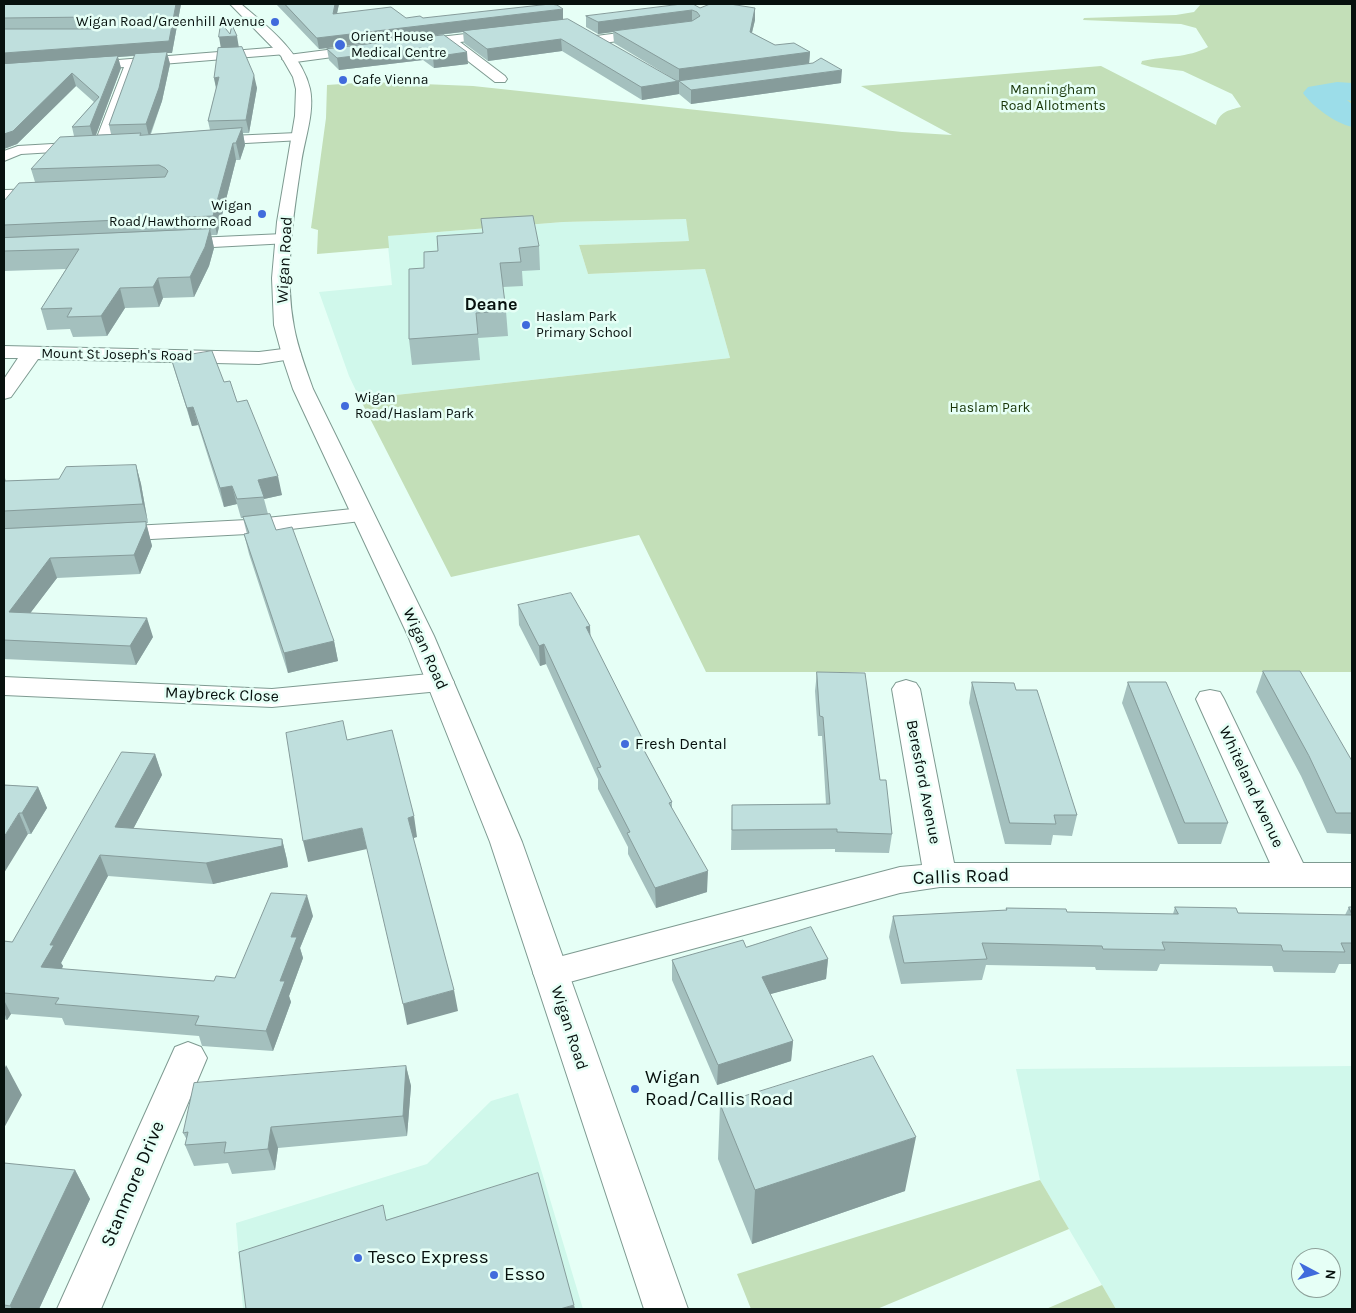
<!DOCTYPE html>
<style>
body{margin:0}
#map{position:relative;width:1356px;height:1313px;overflow:hidden;background:#e6fff6;font-family:Karla,sans-serif}
canvas{display:block}
.frame{position:absolute;inset:0;border:5px solid #07110e;pointer-events:none}
.north{position:absolute;left:1291px;top:1248px;width:50px;height:50px;box-sizing:border-box;background:#e6fff6;border:1px solid #8da099;border-radius:50%;rotate:96deg;font-size:14px;font-weight:700;line-height:20px;text-align:center;color:#07110e}
.north::after{content:'';display:block;margin:auto;width:18px;height:22px;background:#406bdc;clip-path:polygon(50% 0,100% 100%,50% 72%,0 100%)}
</style>
<div id="map">
<canvas width="1356" height="1313"></canvas>
<div class="frame"></div>
<div class="north">N</div>
</div>
<script>
const ctx = document.querySelector('canvas').getContext('2d');
ctx.lineJoin = 'round';
function paint(path, color) {
  ctx.fillStyle = color;
  ctx.fill(path, 'evenodd');
}
function trace(path, color, width, dash) {
  ctx.strokeStyle = color;
  ctx.lineWidth = width;
  ctx.lineCap = dash ? 'butt' : 'round';
  ctx.setLineDash(dash || []);
  ctx.stroke(path);
}
function drawText(font, color, halo, rows, align = 'center') {
  ctx.font = font + ' Karla,sans-serif';
  ctx.lineWidth = 5;
  ctx.setLineDash([]);
  ctx.textBaseline = 'middle';
  ctx.strokeStyle = halo;
  ctx.fillStyle = color;
  for (const [text, x, y, turn = 0] of rows) {
    ctx.save();
    ctx.translate(x, y);
    ctx.rotate((+turn || 0) * Math.PI / 180);
    ctx.textAlign = isNaN(turn) ? turn : align;
    if (halo) ctx.strokeText(text, 0, 0);
    ctx.fillText(text, 0, 0);
    ctx.restore();
  }
}
paint(new Path2D(`
 M686 219 690 241 579 245 588 274 705 269 730 358 360 399 349 376 319 292 392 285 387 236 563 222Z
 M1352 1066V1309H1116L1040 1180 1016 1069ZM1301 1258H1331V1288H1301Z
 M518 1093 583 1309H243L236 1223 427 1164 491 1101Z`), '#d0f8eb');
paint(new Path2D(`
 M1201 4H1352V672H706L639 535 451 577 360 399 730 358 705 269 588 274 579 245 689 241 686 219 563 222 388 236 389 248 317 254 318 230 311 228 326 118 327 85 371 82 473 86 902 132 952 135 861 86 1101 66 1216 125C1219 112 1229 110 1241 107L1232 94 1183 71 1151 67 1141 64 1142 61C1165 56 1188 58 1208 47L1196 28 1181 24 1083 20 1084 18 1176 15 1194 12Z
 M1040 1180 1069 1229 877 1309H751L737 1274Z
 M1102 1285 1116 1309H1046Z`), '#c3dfb8');
paint(new Path2D(`
 M1337 82 1352 83V101L1347 100 1352 104V127C1335 123 1313 107 1303 93L1308 87Z`), '#9cdde9');
const street = new Path2D(`
 M651 29 657 33 655 36 596 44 590 40 596 36Z
 M500 30 506 34 504 37 460 42 505 76 507 79 505 82H495L446 44 414 48 408 44 414 40Z
 M366 45 370 46 372 49 370 52 288 63 282 59 288 55Z
 M282 47 288 51 286 54 137 66 106 149 101 150 94 147 87 150 21 154 4 161V151L18 146 87 142 94 145 124 67 84 70 78 66 80 63Z
 M297 133 302 134 304 137 302 140 208 145 203 144 201 141 203 138 208 137Z
 M47 189 53 191 55 194 53 197 4 200V190Z
 M283 234 289 235 292 239 289 243 175 249 169 248 166 244 169 240 175 239Z
 M4 346 259 352 291 348 298 350 301 354 298 358 259 364 38 359 11 397 4 399V379L18 358H4Z
 M362 508 370 510 374 515 370 520 247 534 113 541 104 539 101 534 104 529 113 527 247 520Z
 M440 673 450 676 454 682 450 688 440 691 272 707 4 695V677L272 689Z
 M906 680 916 683 920 689 954 863H1270L1196 699 1200 692 1210 690 1220 692 1224 699 1303 863H1352V887H940L900 893 551 987 538 983 533 973 538 963 551 959 900 867 922 865 892 689 896 683Z
 M188 1042 201 1047 207 1058 101 1309H57L175 1047Z`);
const primary = new Path2D(`
 M230 4H241C267 26 302 53 310 89 315 113 304 140 301 164 293 217 284 274 294 327 298 349 306 369 313 389L434 636 522 842 688 1309H644L490 842 408 636 293 389 284 362 274 325 272 278 277 222 295 116 296 89 293 77 281 56Z`);
trace(street, '#7e9a91', 2);
trace(primary, '#7e9a91', 2);
paint(street, '#fff');
paint(primary, '#fff');
paint(new Path2D(`
 M4 4H181L172 53H167L170 64 162 101 151 134 210 130 208 121 216 89 214 78 239 47 257 88 249 133H243L245 145 240 160H236L217 235H211L214 248 209 266 194 297 163 298 159 307 125 308 107 336 73 337 70 329 47 330 41 309 66 269 4 271V201L35 182 31 169 74 136 72 127 94 102 76 86 17 144 4 149ZM135 56 109 125 111 134 96 135 121 68 118 57Z
 M276 4H339L337 14 406 18H423L563 9V20L677 81 614 43 613 32 598 34 586 27V16L700 8H755V20L752 33 775 45 810 52 809 64 841 83 691 104 679 94 642 100 562 51 488 61 464 43 463 32 319 49Z
 M444 35 468 64 434 68 423 60 339 70 329 60 327 49Z
 M539 246 540 270 522 271 523 286 503 287 506 311 508 336 478 338 480 360 412 365 409 339 424 268V252Z
 M171 358 221 376 224 382 237 402 282 495 264 499 268 514 334 641 338 661 288 673 249 554 244 534H247L243 518H241L237 504 224 507 198 425 192 426 176 375Z
 M136 465 141 484 148 523H146L152 546 140 574 57 578 30 613 153 637 136 665 4 659V475L6 481 59 479Z
 M518 605 590 626V637L643 748 672 802V808L707 892 656 908 628 854V847L598 789V779L546 664 540 666 519 625Z
 M1263 671 1352 761V834L1327 833 1301 776 1256 692Z
 M817 672 880 780 892 834 889 853 835 852V849L731 850 732 805 826 804 822 736H818L815 691Z
 M972 682 1016 690 1077 815 1072 836 1053 835 1051 845 1005 844 969 703Z
 M1128 682 1228 823 1221 844H1178L1122 703Z
 M155 754 162 775 133 829 282 839 287 860 288 867 213 884 108 876 61 963 63 966 62 969 214 981 235 978 313 916 300 948 303 958 289 996 291 1002 273 1051 202 1046 199 1036 65 1025 62 1018 11 1014 7 1020 4 1019V941L12 942Z
 M4 785 38 787 47 808 31 834H28Z
 M1175 907 1238 913 1345 915 1349 907H1352V964H1339L1335 973 1274 972 1272 966 1160 964 1157 971 1096 970 1095 967 986 965 982 980 901 984 889 937 893 916 1006 910V908L1067 912 1173 914Z
 M746 947 828 959 826 979 770 994 793 1041 791 1061 717 1085 672 980V960Z
 M406 1066 411 1086 407 1136 278 1148 275 1170 232 1174 228 1163 194 1166 185 1145 187 1140 183 1133Z
 M720 1104 905 1191 752 1244 718 1159Z
 M4 1164 75 1170 90 1199 39 1309H4Z`), '#a4c0be');
paint(new Path2D(`
 M176 4H181L172 53H167L170 64 162 101 149 137 146 124 167 53 118 57 121 68 94 140 90 126 118 57 4 66V53L169 41Z
 M335 4H339L334 26 333 14Z
 M755 8V20L749 44 750 32Z
 M563 9V20L319 49 317 38Z
 M692 10V21L613 31V32L598 34V22Z
 M237 36 239 48 221 49 219 37Z
 M561 39 562 51 488 61 487 49Z
 M422 48 423 60 339 70 337 58Z
 M467 52 468 64 434 68 433 57Z
 M810 52 809 64 679 82V69Z
 M842 70 841 83 691 104V90Z
 M72 73 76 86 17 144 4 149V134Z
 M254 75 257 88 249 133 246 120Z
 M219 77 217 91 214 78Z
 M679 81V94L642 100 641 87Z
 M242 128 245 145 240 160 236 143Z
 M233 143 236 160 217 235 213 216Z
 M210 229 214 248 209 266 194 297 190 277Z
 M158 278 163 298 159 307 153 287Z
 M120 288 125 308 107 336 101 316Z
 M193 407 198 425 192 426 187 408Z
 M136 465 141 484 148 523 143 504Z
 M278 476 282 495 264 499 258 480Z
 M232 486 237 504 224 507 220 488Z
 M146 522 152 546 140 574 134 555Z
 M50 558 57 578 16 632 9 612Z
 M147 618 153 637 136 665 130 646Z
 M590 626 591 646 586 627Z
 M334 641 338 661 288 673 284 653Z
 M544 644 546 664 540 666 539 646Z
 M643 740V760L639 741Z
 M155 754 162 775 123 848 115 827Z
 M38 787 47 808 31 834 22 813Z
 M19 813 28 834 4 873V837Z
 M414 816 417 837 411 839 408 818Z
 M362 828 367 849 308 862 303 841Z
 M282 839 287 860 288 867 213 884 206 863Z
 M100 855 108 876 61 963 63 966 51 988 41 967 50 945Z
 M708 871 707 892 656 908 655 888Z
 M307 895 313 916 300 948 303 958 289 996 291 1002 273 1051 266 1031 280 981 291 937Z
 M828 959 826 979 760 997 762 977Z
 M454 990 458 1011 407 1025 403 1004Z
 M4 1000 11 1014 7 1020 4 1012Z
 M793 1041 791 1061 717 1085 718 1065Z
 M6 1065 22 1095 4 1128V1070Z
 M406 1066 411 1086 407 1136 403 1116Z
 M271 1127 278 1148 275 1170 268 1149Z
 M916 1137 905 1191 752 1244 755 1190Z
 M75 1170 90 1199 39 1309H12L10 1306Z
 M574 1305 575 1309H560Z`), '#869c9b');
const building = new Path2D(`
 M4 4H176L169 41 4 53V29H92L100 24 92 17 4 18Z
 M285 4H335L333 14 391 7 406 18 420 16 423 18 550 4 557 5 563 9 317 38Z
 M682 4H693L700 8 710 4H730L755 8 750 32 775 45 794 43 810 52 679 69 613 31 692 21 700 16 697 12 692 10 598 22 586 16Z
 M568 19 677 81 813 63 821 58 842 70 691 90 679 81 641 87 561 39 487 49 463 31Z
 M221 23 230 34 232 25 237 36 219 37Z
 M444 35 467 52 433 57 422 48 337 58 327 49Z
 M242 47 254 75 246 120 208 121 219 77 214 78 218 48Z
 M167 52 159 88 146 124 109 125 135 54Z
 M118 56 90 126 72 127 99 97 72 73 13 131 4 134V64Z
 M242 128 236 143H233L213 216 4 225V201L19 183 165 177 168 171 165 168 159 165 31 169 60 137 141 133 140 135Z
 M533 216 539 246 519 248 521 262 500 263 506 311 476 313 478 334 409 339V269L424 268V252L438 251 437 236 483 233 481 219Z
 M210 229 205 247 190 277 158 278 153 287 120 288 101 316 67 317 72 308 41 309 79 249 4 251V238Z
 M212 351 224 382 230 381 237 402 247 400 278 476 258 480 264 497 237 499 232 486 220 488 193 407 187 408 171 358Z
 M136 465 143 504 4 511V481L59 479 66 467Z
 M270 514 276 530 292 527 334 641 284 653 244 534 249 533 243 517Z
 M146 522V527L134 555 50 558 9 612 147 618 130 646 4 640V529Z
 M571 593 590 626 586 627 643 740 639 741 672 802 669 803 708 871 655 888 627 833 630 832 597 768 601 767 544 644 539 646 518 605Z
 M1263 671H1300L1352 761V813H1336L1309 756Z
 M817 672 865 673 880 780H886L892 834 837 832V829L732 830V805L830 804 823 717 820 716Z
 M972 682 1014 683 1016 690H1037L1077 815H1054L1056 824 1010 823Z
 M1128 682H1166L1228 823H1185Z
 M343 721 347 740 392 730 414 816 408 818 454 990 403 1004 362 828 303 841 286 733Z
 M122 752 155 754 115 827 282 839V846L206 863 100 855 50 945H54L41 967 214 981 216 976 235 978 271 893 307 895 291 937H297L280 981H285L266 1031 195 1025 199 1016 55 1004 59 998 4 993V941L12 942Z
 M4 785 38 787 22 813H19L4 837Z
 M1175 907 1236 908 1238 913 1352 915V943H1341L1345 952 1283 951 1281 945 1162 942 1165 950 1103 949 1102 946 982 943 987 959 904 963 893 916 1007 910 1006 908 1066 909 1067 912 1178 914Z
 M1349 907H1352V914Z
 M811 927 828 959 762 977 793 1041 718 1065 672 960 743 940 746 947Z
 M873 1056 916 1137 755 1190 720 1104Z
 M406 1066 403 1116 271 1127 268 1149 224 1153 226 1142 185 1145 188 1132 183 1133 194 1083Z
 M4 1163 75 1170 10 1306 4 1305Z
 M538 1173 574 1305 560 1309H246L239 1252 383 1205 386 1220Z`);
paint(building, '#bfdfdd');
trace(building, '#869c9b', 1);
for (const [x, y, r, color] of [
 [275,22,5,"#406bdc"],
 [340,45,6,"#406bdc"],
 [343,80,5,"#406bdc"],
 [262,214,5,"#406bdc"],
 [526,325,5,"#406bdc"],
 [345,406,5,"#406bdc"],
 [625,744,5,"#406bdc"],
 [635,1089,5,"#406bdc"],
 [358,1258,5,"#406bdc"],
 [494,1275,5,"#406bdc"]
]) {
  const dot = new Path2D();
  dot.arc(x, y, r, 0, 2 * Math.PI);
  ctx.fillStyle = color;
  ctx.fill(dot);
  trace(dot, '#e6fff6', 2);
}
drawText('14px', '#07110e', '#e6fff6', [
 ["Wigan Road/Greenhill Avenue",265,22,"right"],
 ["Orient House",351,37],
 ["Medical Centre",351,53],
 ["Cafe Vienna",353,80],
 ["Wigan",252,206,"right"],
 ["Road/Hawthorne Road",252,222,"right"],
 ["Haslam Park",536,317],
 ["Primary School",536,333],
 ["Wigan",355,398],
 ["Road/Haslam Park",355,414]
], 'left');
drawText('14px', '#183508', '#e6fff6', [
 ["Manningham",1053,90],
 ["Road Allotments",1053,106],
 ["Haslam Park",990,408]
]);
drawText('14px', '#07110e', '#e6fff6', [
 ["Mount St Joseph's Road",117,355,1]
]);
drawText('16px', '#07110e', '#e6fff6', [
 ["Wigan Road",285,260,-87],
 ["Wigan Road",425,649,66],
 ["Maybreck Close",222,695,2],
 ["Beresford Avenue",923,782,79],
 ["Whiteland Avenue",1251,787,65],
 ["Wigan Road",569,1028,72]
]);
drawText('16px', '#07110e', '#e6fff6', [
 ["Fresh Dental",635,744]
], 'left');
drawText('bold 18px', '#07110e', '#e6fff6', [
 ["Deane",491,305]
]);
drawText('19px', '#07110e', '#e6fff6', [
 ["Callis Road",961,877,-2],
 ["Stanmore Drive",133,1184,-67]
]);
drawText('19px', '#07110e', '#e6fff6', [
 ["Wigan",645,1078],
 ["Road/Callis Road",645,1100],
 ["Tesco Express",368,1258],
 ["Esso",504,1275]
], 'left');
</script>
